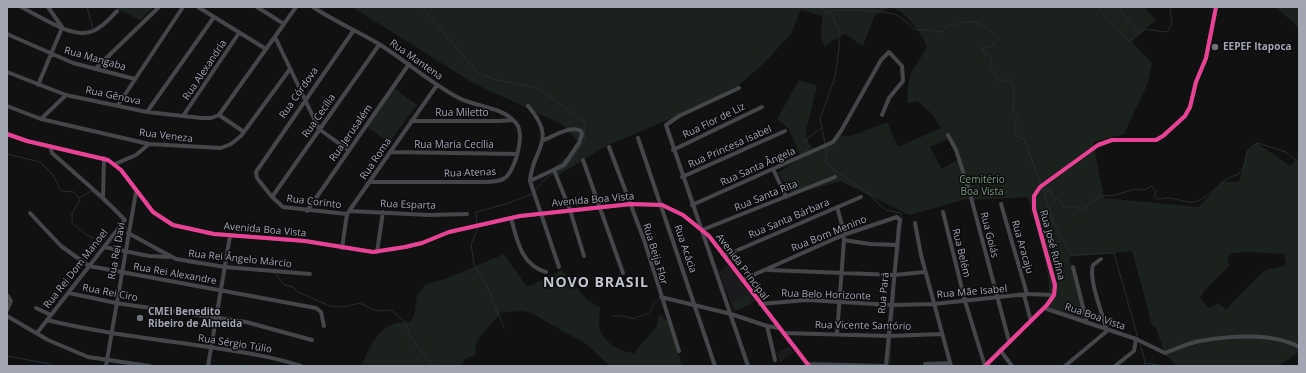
<!DOCTYPE html>
<meta charset="utf-8">
<style>
body{margin:0}
#map{position:relative;width:1306px;height:373px;overflow:hidden;background:#111;font-family:"Open Sans",sans-serif}
canvas{display:block}
.frame{position:absolute;inset:0;border:8px solid #a2a6b2;pointer-events:none}
</style>
<div id="map">
<canvas width="1306" height="373"></canvas>
<div class="frame"></div>
</div>
<script>
const ctx = document.querySelector('canvas').getContext('2d');
ctx.lineJoin = 'round';
function paint(path, color) {
  ctx.fillStyle = color;
  ctx.fill(path, 'evenodd');
}
function trace(path, color, width, dash) {
  ctx.strokeStyle = color;
  ctx.lineWidth = width;
  ctx.lineCap = dash ? 'butt' : 'round';
  ctx.setLineDash(dash || []);
  ctx.stroke(path);
}
function drawText(font, color, halo, rows, align = 'center') {
  ctx.font = font + ' "Open Sans",sans-serif';
  ctx.lineWidth = 3;
  ctx.setLineDash([]);
  ctx.textBaseline = 'middle';
  ctx.strokeStyle = halo;
  ctx.fillStyle = color;
  for (const [text, x, y, turn = 0] of rows) {
    ctx.save();
    ctx.translate(x, y);
    ctx.rotate((+turn || 0) * Math.PI / 180);
    ctx.textAlign = isNaN(turn) ? turn : align;
    if (halo) ctx.strokeText(text, 0, 0);
    ctx.fillText(text, 0, 0);
    ctx.restore();
  }
}
paint(new Path2D(`
 M728 265 756 301 734 312 719 272Z
 M789 346 794 353 780 362 776 353Z`), '#1b1b1d');
paint(new Path2D(`
 M114 7H154L140 20Z
 M352 7H1144L1156 20 1131 41 1152 63 1148 83 1124 134 1093 142 1104 198 1199 207 1222 182H1239L1247 151 1256 142 1290 166 1299 157V352L1278 366H1178L1165 355 1156 328 1152 325 1132 251 1069 257 1088 321C1076 318 1059 316 1050 308 1046 303 1050 288 1049 281 1044 253 1035 225 1028 197L973 200 963 166 950 133V138L930 147 942 169 958 159 971 198 909 215 840 181 793 195 778 173 801 157 788 128 777 119 799 80 817 86 806 131 808 142 814 150 840 135 851 136 887 122 898 147 941 128 931 113 918 101 907 104 908 85 911 73 927 47C923 36 904 7 890 8 885 9 879 13 875 15L863 46 845 34 827 44 825 48 821 37 822 16 801 10 791 34 763 64 739 85 741 89 606 146 559 175 553 168 567 157 578 142 563 125 473 83ZM1246 252 1284 254 1286 264C1279 269 1272 267 1264 271L1226 309 1218 303 1209 308 1200 298 1204 291 1229 266 1227 258 1233 253Z
 M1276 7H1299V28Z
 M394 88 417 105 389 143 366 126Z
 M504 254 527 287 562 270 588 301 600 307C600 313 598 323 600 329 604 344 622 352 635 353L640 345 656 328 659 315C676 322 677 350 682 366H610L586 344 531 313 523 311 501 313 481 335 476 344 475 356C468 357 463 358 462 366H361C372 344 380 320 409 322L414 316 417 295 426 284 448 278Z
 M747 294 751 304 737 310 732 301Z`), '#1b211c');
trace(new Path2D(`
 M87 7 93 29
 M422 7 477 72 493 79 538 88 584 122 585 140 567 166 556 172
 M818 7 832 14 839 31V48L835 77 820 119 825 143
 M1097 7 1130 42 1145 29 1164 32 1168 31 1172 23 1170 7
 M1118 7 1139 33
 M829 11C841 9 885 10 896 15 904 18 909 25 915 30H929L942 32 947 26C957 26 956 23 965 22 976 19 993 30 998 39L990 47 983 48 982 51 991 57 990 66C994 72 995 78 1001 82L1008 79C1016 86 1015 99 1012 109L1019 115 1015 122V135L1024 139 1041 184
 M802 141 805 143 807 139 821 128
 M826 148V161L832 168 866 192 881 206 886 210 901 213 902 219 898 257
 M7 154 40 162 53 175 61 191 74 192 80 200 72 213V223L87 235 101 242
 M1042 187 1054 224 1070 253 1074 255 1114 253 1138 338
 M536 190 543 181 553 173
 M1045 192 1051 189 1052 196 1060 201 1064 207H1076L1080 211 1101 196 1115 195 1136 189 1145 190 1151 186 1156 191 1154 197 1158 199C1162 199 1164 198 1167 198 1178 198 1190 206 1200 200 1210 195 1218 185 1227 179 1232 175 1238 177 1242 170 1249 159 1241 151 1258 143L1286 152 1299 163
 M79 198 91 191 107 205
 M124 223 127 229
 M477 225 476 212 506 204 532 194
 M478 228 471 244 474 265 487 286 504 328
 M152 248 162 255
 M188 263 201 265
 M275 273 284 285 293 287 298 292 330 306 344 307 360 303 376 311 391 310 405 322 411 338 433 366
 M894 302 895 295
 M612 316H623L634 319C645 312 650 318 654 303L660 299
 M891 333 894 307
 M1140 343 1145 362 1144 366
 M7 356 50 364 52 366
 M1145 363 1164 366
 M889 366 891 339`), '#272d34', 1);
trace(new Path2D(`
 M21 7C40 16 73 40 93 31 103 27 110 18 117 11
 M48 7 62 27
 M198 7 266 49
 M257 7 284 24
 M313 7C334 21 357 31 379 44 406 61 429 82 457 97 474 107 501 106 515 122 526 132 516 169 505 178 499 182 491 182 484 182H371
 M7 34 73 63 135 79
 M275 37 319 129 348 150
 M95 69 159 7
 M7 72 66 95 147 112 201 118H211L219 115 296 7
 M38 85 62 28
 M739 88 679 116 666 125 748 366
 M118 105 183 7
 M7 106 41 119 149 144 221 148 231 144 241 136 290 69
 M528 106C559 142 532 148 530 181L559 267
 M147 112 214 17
 M219 115 244 132
 M183 116 239 33
 M41 119 66 95
 M411 121H499L513 120
 M7 134 27 141 108 160 121 170 153 212 173 225 214 234 305 241 373 252 405 247 422 243 449 232 520 216 631 204 662 205 683 215 709 236 809 366
 M948 135 956 150 969 190 1009 341
 M638 138 715 366
 M50 146 52 153 103 198 125 220
 M609 147 644 240 679 351
 M673 150 762 107
 M390 152 517 154
 M583 160 623 273
 M115 164 136 155 149 144
 M773 169 786 197
 M554 170 570 210 584 256
 M682 177 785 131
 M530 181 564 165 579 143 582 134 581 131C570 125 554 136 544 140
 M272 197 379 45
 M103 198 104 158
 M1001 204 1027 294
 M692 205 833 142 841 131 881 60 889 52 902 66 903 81 889 98 882 115
 M837 207 842 225 844 240 837 334
 M307 211 409 64
 M349 211 429 215 467 214
 M943 212 965 301 985 366
 M30 213 61 246 89 266 316 308 321 312 324 326
 M347 214 283 207 272 197 257 178 256 172 354 30
 M511 218C517 240 521 265 546 272
 M915 223 921 255 951 366
 M702 230 835 177
 M128 233 176 259 225 267 310 274
 M844 240 870 244 897 245
 M104 247 149 256 169 257
 M342 248 347 214 437 85
 M377 252 383 212
 M724 256 861 197
 M1073 267 1087 323
 M768 270 894 275 925 272
 M742 280 843 235 897 217 900 220 899 226 886 366
 M69 293 116 303 246 322 312 340
 M7 295 11 301 7 310
 M1024 295 1031 321
 M661 297 731 314 767 326 779 328
 M760 304 807 300 891 305 934 304 1027 294 1054 295
 M36 308 51 315
 M1044 308 1136 339 1134 351 1115 366
 M7 316 48 340 88 357 150 366
 M47 320C100 333 155 339 209 347 240 352 271 356 301 366
 M767 326 775 360
 M37 333 125 220
 M783 333 889 336 942 334
 M1136 339 1165 353C1176 349 1188 343 1200 341 1228 336 1273 332 1299 347
 M1000 350 1012 366
 M807 364 886 366
 M925 364 950 363
 M106 366 136 192
 M208 366 230 236
 M985 366 1047 305 1054 295 1055 285 1034 209V196L1040 187 1098 145 1112 140H1156L1163 136 1185 116 1190 107 1196 82 1206 58 1216 7
 M1065 366 1107 331C1103 315 1088 279 1093 265L1101 259`), '#454649', 4);
trace(new Path2D(`
 M7 134 27 141 108 160 121 170 153 212 173 225 214 234 305 241 373 252 405 247 422 243 449 232 520 216 631 204 662 205 683 215 709 236 809 366
 M985 366 1047 305 1054 295 1055 285 1034 209V196L1040 187 1098 145 1112 140H1156L1163 136 1185 116 1190 107 1196 82 1206 58 1216 7`), '#ea4096', 4);
for (const [x, y, r, color] of [
 [1215,47,4,"#6f727a"],
 [140,318,4,"#6f727a"]
]) {
  const dot = new Path2D();
  dot.arc(x, y, r, 0, 2 * Math.PI);
  ctx.fillStyle = color;
  ctx.fill(dot);
  trace(dot, '#0b0b0d', 1.5);
}
drawText('bold 10px', '#a2a6b2', '#0b0b0d', [
 ["EEPEF Itapoca",1223,47],
 ["CMEI Benedito",148,312],
 ["Ribeiro de Almeida",148,324]
], 'left');
drawText('10px', '#a2a6b2', '#0b0b0d', [
 ["Rua Mangaba",95,59,16],
 ["Rua Mantena",416,60,35],
 ["Rua Alexandria",205,70,-56],
 ["Rua Córdova",299,93,-55],
 ["Rua Gênova",113,96,12],
 ["Rua Miletto",462,113],
 ["Rua Cecília",319,116,-55],
 ["Rua Flor de Liz",714,121,-26],
 ["Rua Jerusalém",351,133,-55],
 ["Rua Veneza",166,136,7],
 ["Rua Maria Cecília",454,145],
 ["Rua Princesa Isabel",730,147,-24],
 ["Rua Roma",376,159,-56],
 ["Rua Santa Ângela",758,167,-24],
 ["Rua Atenas",470,173,-2],
 ["Rua Santa Rita",766,196,-22],
 ["Avenida Boa Vista",593,200,-5],
 ["Rua Corinto",314,202,7],
 ["Rua Esparta",408,205,2],
 ["Rua Santa Bárbara",789,219,-23],
 ["Avenida Boa Vista",265,230,5],
 ["Rua Bom Menino",829,234,-22],
 ["Rua Goiás",989,235,76],
 ["Rua José Rufina",1052,245,75],
 ["Rua Aracaju",1022,247,74],
 ["Rua Acácia",685,249,71],
 ["Rua Rei Davi",117,251,-80],
 ["Rua Belém",961,253,76],
 ["Rua Beija Flor",655,254,73],
 ["Rua Rei Ângelo Márcio",240,259,6],
 ["Avenida Principal",742,267,53],
 ["Rua Rei Dom Manoel",76,269,-52],
 ["Rua Rei Alexandre",175,274,10],
 ["Rua Mãe Isabel",972,292,-5],
 ["Rua Rei Ciro",110,293,11],
 ["Rua Pará",884,293,-85],
 ["Rua Belo Horizonte",826,295,2],
 ["Rua Boa Vista",1095,317,19],
 ["Rua Vicente Santório",863,326,1],
 ["Rua Sérgio Túlio",235,344,9]
]);
drawText('10px', '#799d7d', '#0b0b0d', [
 ["Cemitério",982,180],
 ["Boa Vista",982,192]
]);
ctx.letterSpacing = '1px';
drawText('bold 14px', '#c2c5ce', '#0b0b0d', [
 ["NOVO BRASIL",596,283]
]);
ctx.letterSpacing = '0px';
</script>
